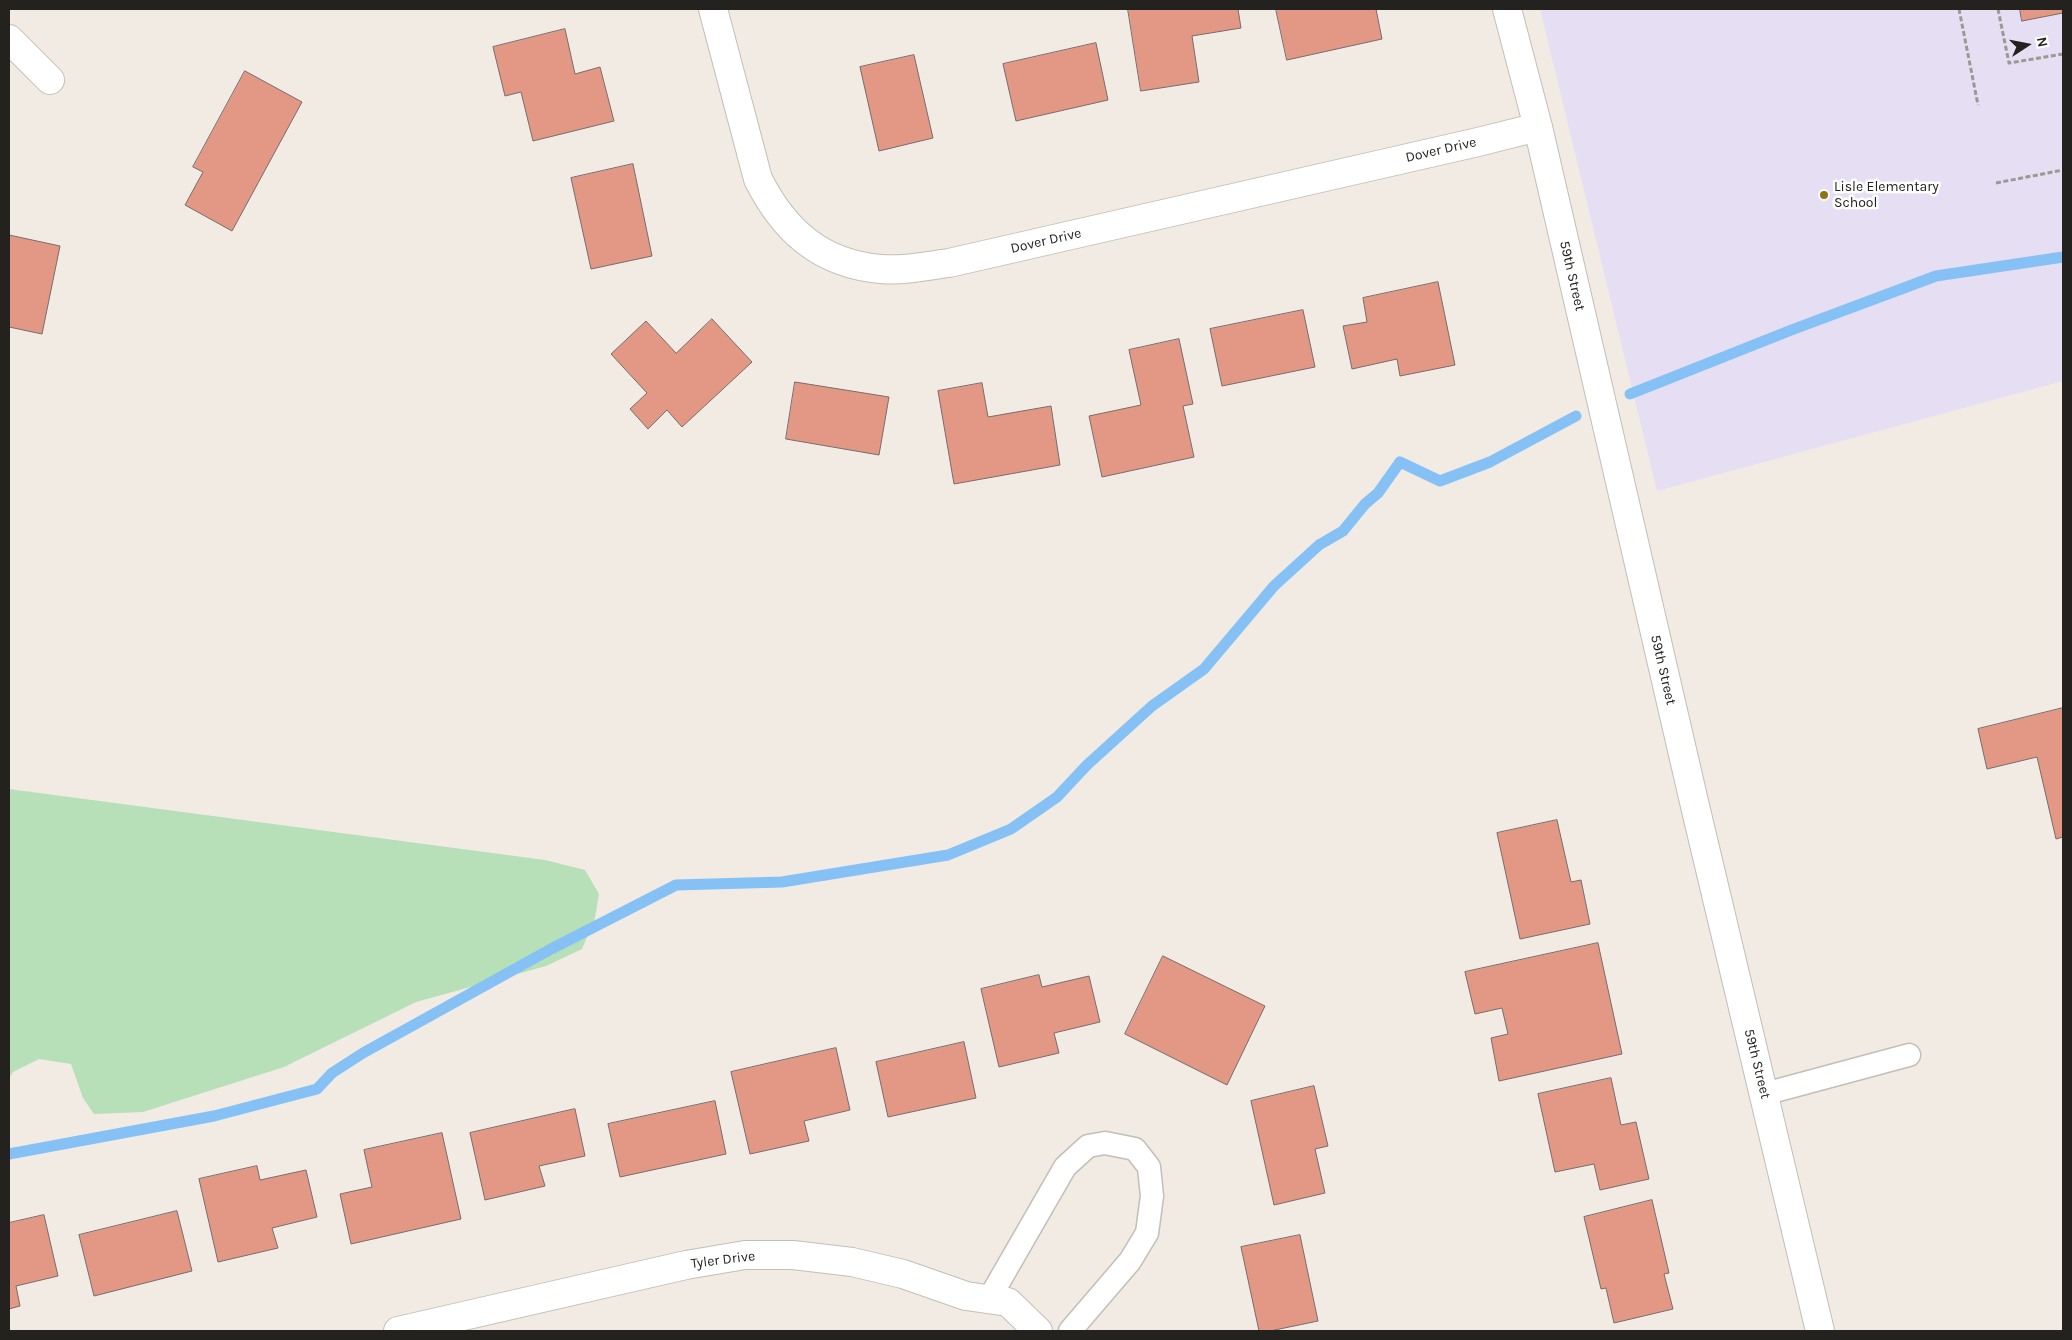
<!DOCTYPE html>
<style>
body{margin:0}
#map{position:relative;width:2072px;height:1340px;overflow:hidden;background:#f1ebe4;font-family:Karla,sans-serif}
canvas{display:block}
.frame{position:absolute;inset:0;border:10px solid #24221f;pointer-events:none}
.north{position:absolute;left:2002px;top:20px;width:50px;height:50px;-webkit-text-stroke:4px #fff;paint-order:stroke;rotate:79deg;font-size:14px;font-weight:700;line-height:20px;text-align:center;color:#24221f}
.north::after{content:'';display:block;margin:auto;width:18px;height:22px;background:#24221f;clip-path:polygon(50% 0,100% 100%,50% 72%,0 100%)}
</style>
<div id="map">
<canvas width="2072" height="1340"></canvas>
<div class="frame"></div>
<div class="north">N</div>
</div>
<script>
const ctx = document.querySelector('canvas').getContext('2d');
ctx.lineJoin = 'round';
function paint(path, color) {
  ctx.fillStyle = color;
  ctx.fill(path, 'evenodd');
}
function trace(path, color, width, dash) {
  ctx.strokeStyle = color;
  ctx.lineWidth = width;
  ctx.lineCap = dash ? 'butt' : 'round';
  ctx.setLineDash(dash || []);
  ctx.stroke(path);
}
function drawText(font, color, halo, rows, align = 'center') {
  ctx.font = font + ' Karla,sans-serif';
  ctx.lineWidth = 5;
  ctx.setLineDash([]);
  ctx.textBaseline = 'middle';
  ctx.strokeStyle = halo;
  ctx.fillStyle = color;
  for (const [text, x, y, turn = 0] of rows) {
    ctx.save();
    ctx.translate(x, y);
    ctx.rotate((+turn || 0) * Math.PI / 180);
    ctx.textAlign = isNaN(turn) ? turn : align;
    if (halo) ctx.strokeText(text, 0, 0);
    ctx.fillText(text, 0, 0);
    ctx.restore();
  }
}
paint(new Path2D(`
 M1540 9H2063V381L1657 491Z`), '#e6def3');
paint(new Path2D(`
 M9 789 545 860 585 870 599 894 595 918 582 949 546 966 416 1002 284 1067 143 1112 94 1114 83 1098 71 1064 39 1059 13 1072 9 1078Z`), '#b7dfb8');
trace(new Path2D(`
 M1630 394 1794 329 1936 276 2063 257
 M9 1154 214 1116 317 1089 332 1073 363 1053 551 949 676 885 782 882 948 855 1011 829 1057 797 1087 765 1152 706 1204 669 1274 586 1319 545 1343 531 1365 504 1378 493 1400 462 1440 481 1490 462 1576 416`), '#85c1f4', 11);
const building = new Path2D(`
 M1128 9H1238L1241 28 1192 36 1199 82 1141 91Z
 M1276 9H1376L1382 39 1287 60Z
 M2020 9H2063V13L2022 21Z
 M565 29 575 74 600 67 614 121 533 141 521 92 505 96 493 47Z
 M1096 43 1108 100 1016 121 1003 64Z
 M914 55 933 138 879 151 860 67Z
 M245 71 302 102 232 231 185 205 203 172 193 167Z
 M633 164 652 256 591 269 571 178Z
 M9 235 60 246 42 334 9 327Z
 M1438 282 1455 365 1400 376 1397 359 1352 369 1343 326 1367 322 1363 298Z
 M1303 310 1315 367 1222 386 1210 329Z
 M712 319 752 362 682 427 667 410 648 429 630 409 647 393 611 354 646 321 676 353Z
 M1179 339 1193 404 1183 406 1194 457 1102 477 1089 416 1141 405 1129 350Z
 M795 382 889 397 879 455 786 439Z
 M982 383 988 417 1051 406 1060 465 954 484 938 391Z
 M2063 708V837L2056 839 2037 757 1987 769 1978 729Z
 M1557 820 1571 882 1581 880 1590 924 1520 939 1497 833Z
 M1598 943 1622 1054 1499 1081 1491 1038 1508 1034 1502 1008 1475 1014 1465 972Z
 M1163 956 1265 1006 1227 1085 1125 1034Z
 M1039 975 1042 987 1089 976 1100 1022 1054 1033 1059 1053 999 1067 981 989Z
 M964 1042 976 1098 888 1117 876 1062Z
 M836 1048 850 1110 804 1121 809 1141 750 1154 731 1072Z
 M1611 1078 1621 1125 1636 1122 1649 1179 1600 1190 1594 1164 1555 1172 1538 1094Z
 M1314 1086 1328 1146 1315 1149 1325 1193 1274 1205 1251 1101Z
 M715 1101 726 1154 620 1177 608 1124Z
 M575 1109 585 1156 539 1166 545 1186 485 1200 470 1133Z
 M442 1133 461 1219 351 1244 340 1194 372 1187 364 1150Z
 M257 1166 260 1180 306 1170 317 1217 272 1228 278 1248 218 1262 199 1179Z
 M1652 1200 1669 1273 1664 1274 1673 1309 1614 1323 1606 1288 1601 1289 1584 1217Z
 M177 1211 192 1271 94 1296 79 1235Z
 M44 1215 58 1276 16 1286 20 1306 9 1309V1223Z
 M1300 1235 1318 1321 1270 1331H1259L1241 1247Z`);
paint(building, '#e39785');
trace(building, '#756d6b', 1);
const service = new Path2D(`
 M1764 1094 1909 1055
 M989 1299 1065 1167 1088 1146 1105 1143 1135 1149 1149 1167 1152 1196 1147 1233 1130 1261 1070 1331`);
const minor = new Path2D(`
 M713 9 758 179C784 231 821 264 881 269 903 271 927 266 949 263L1478 142 1538 127
 M1507 9 1538 127 1695 806 1820 1331
 M9 39 50 80
 M398 1331 686 1265 745 1255H793L852 1262 903 1274 966 1296 1008 1302 1038 1331`);
trace(service, '#c3beb7', 25);
trace(minor, '#c3beb7', 30);
trace(new Path2D(`
 M1959 9 1978 105
 M1998 9 2009 63 2063 54
 M1996 183 2063 170`), '#9c9892', 3, [5, 2.5]);
trace(service, '#fff', 22);
trace(minor, '#fff', 28);
for (const [x, y, r, color] of [
 [1824,195,5,"#91741a"]
]) {
  const dot = new Path2D();
  dot.arc(x, y, r, 0, 2 * Math.PI);
  ctx.fillStyle = color;
  ctx.fill(dot);
  trace(dot, '#fff', 2);
}
drawText('14px', '#24221f', '#fff', [
 ["Dover Drive",1441,150,-13],
 ["Dover Drive",1046,241,-13],
 ["59th Street",1572,276,77],
 ["59th Street",1663,670,77],
 ["59th Street",1757,1064,76],
 ["Tyler Drive",723,1260,-7]
]);
drawText('14px', '#24221f', '#fff', [
 ["Lisle Elementary",1834,187],
 ["School",1834,203]
], 'left');
</script>
